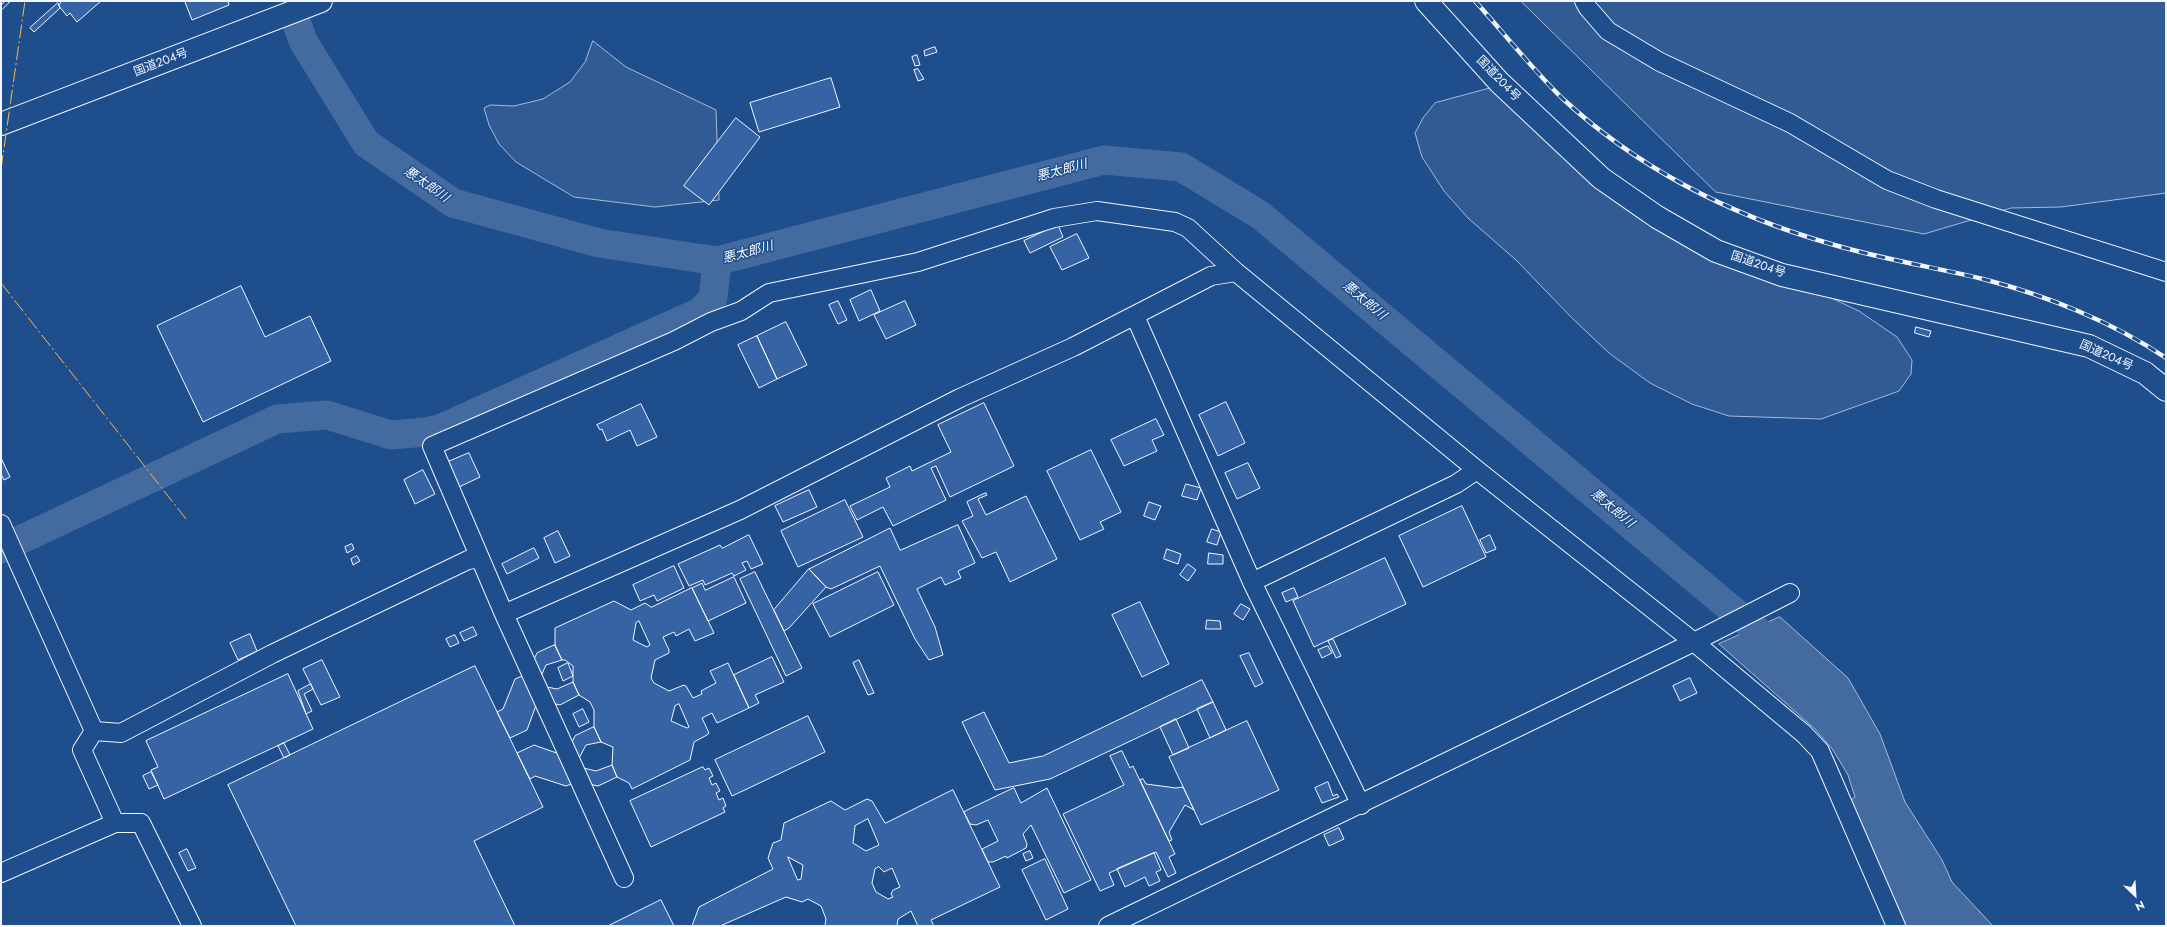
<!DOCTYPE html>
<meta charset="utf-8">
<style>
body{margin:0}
#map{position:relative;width:2167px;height:927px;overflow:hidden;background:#1f4e8c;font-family:Jost,sans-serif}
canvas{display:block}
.frame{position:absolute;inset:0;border:2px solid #f2f6ff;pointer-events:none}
.north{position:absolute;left:2115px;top:875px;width:40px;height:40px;-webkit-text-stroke:3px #1f4e8c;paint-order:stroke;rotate:155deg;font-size:11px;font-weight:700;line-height:16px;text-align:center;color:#f2f6ff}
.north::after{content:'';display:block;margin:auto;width:14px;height:18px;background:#f2f6ff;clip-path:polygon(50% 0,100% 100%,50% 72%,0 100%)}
</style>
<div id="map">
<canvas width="2167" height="927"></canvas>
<div class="frame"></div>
<div class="north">N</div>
</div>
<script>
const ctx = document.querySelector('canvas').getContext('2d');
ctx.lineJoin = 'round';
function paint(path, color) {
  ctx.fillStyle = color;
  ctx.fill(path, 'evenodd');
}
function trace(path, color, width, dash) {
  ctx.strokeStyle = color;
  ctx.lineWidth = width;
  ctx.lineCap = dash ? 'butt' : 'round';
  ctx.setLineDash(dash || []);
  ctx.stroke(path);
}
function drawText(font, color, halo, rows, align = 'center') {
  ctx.font = font + ' Jost,"Noto Sans JP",sans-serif';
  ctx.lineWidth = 3;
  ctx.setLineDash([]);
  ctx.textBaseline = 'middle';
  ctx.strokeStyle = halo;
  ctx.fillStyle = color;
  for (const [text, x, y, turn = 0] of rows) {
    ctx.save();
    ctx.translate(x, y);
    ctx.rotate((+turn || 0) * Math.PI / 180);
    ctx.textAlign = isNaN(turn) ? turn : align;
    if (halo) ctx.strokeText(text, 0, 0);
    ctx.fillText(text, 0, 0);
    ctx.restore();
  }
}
const built = new Path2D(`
 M1521 1H2166V193L2061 207 2011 208 1924 234 1716 192Z
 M593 41 626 67 716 110 719 200 655 207 574 197 516 162 499 144 489 125 484 108 490 105 514 106 543 99 570 82 585 62Z
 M1491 88 1569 159 1597 189 1641 220 1671 234 1764 266 1859 311 1897 337 1912 360 1911 374 1899 391 1821 419 1729 416 1692 404 1650 383 1609 353 1572 318 1516 260 1468 218 1444 191 1422 157 1415 133 1423 118 1435 103Z`);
paint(built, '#305b95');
trace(built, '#a8bbd7', 1);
const water = new Path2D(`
 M1780 617 1848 678 1880 734 1905 802 1942 860 1952 882 1993 926H1903L1850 801 1855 797 1848 775 1833 750 1815 729 1719 644Z`);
paint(water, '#446ba0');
trace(water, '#a8bbd7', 1);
trace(new Path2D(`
 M296 21 303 41 366 143 453 203 599 243 717 261 1104 160 1181 167 1260 215 1767 639
 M1 549 277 419 327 415 391 435 426 432 442 428 700 312 713 298 717 261`), '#446ba0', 29);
const building = new Path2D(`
 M62 1H101L77 22 70 13 67 16 59 6Z
 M187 1H228L229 5 192 20 185 2Z
 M58 3 60 8 34 32 30 28Z
 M935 47 937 52 925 56 924 51Z
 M917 55 920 65 915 66 912 57Z
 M918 69 924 79 918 81 914 70Z
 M831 78 840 107 759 132 750 103Z
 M736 118 760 137 709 205 684 186Z
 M1058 225 1063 237 1030 253 1024 241Z
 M1077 234 1089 258 1062 270 1050 247Z
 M241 286 265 337 310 316 331 361 203 422 157 326Z
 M871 290 880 311 859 321 850 300Z
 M838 301 847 320 838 324 829 305Z
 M905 301 916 325 886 339 874 315Z
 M786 322 807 365 777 379 757 336Z
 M1916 327 1931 331 1929 337 1915 333Z
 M757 336 777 379 759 388 738 345Z
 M1226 402 1245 443 1218 456 1199 415Z
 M984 403 1014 466 950 497 936 466 931 468 946 500 893 526 883 507 857 520 850 506 890 487 886 478 910 466 912 471 951 452 938 425Z
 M641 404 657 437 637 446 630 430 607 441 602 429 600 430 597 425Z
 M1156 419 1164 435 1152 440 1157 451 1124 466 1111 440Z
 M1091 450 1121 512 1100 522 1104 529 1080 540 1047 471Z
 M469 453 480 477 459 487 448 462Z
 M2 460 10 477 4 480 1 474Z
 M1248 463 1260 488 1237 499 1225 473Z
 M423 470 435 494 415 504 404 480Z
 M1186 484 1201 488 1197 500 1182 496Z
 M809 490 817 507 783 522 775 506Z
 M986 493 987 495 978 499 986 515 1026 496 1057 559 1010 582 996 552 982 558 962 521 973 516 967 502Z
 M845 500 863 537 798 567 781 531Z
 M1149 502 1161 506 1155 520 1144 516Z
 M1462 506 1486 557 1423 587 1399 536Z
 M958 525 975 563 958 571 961 578 945 585 941 577 917 589 935 627 943 655 929 660 915 639 880 566 831 589 826 587 809 569 890 528 900 550Z
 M1212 529 1221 532 1217 545 1207 542Z
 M558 531 570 556 555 563 544 538Z
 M749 535 763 564 751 569 747 561 742 563 746 570 734 576 732 573 705 585 703 580 689 586 678 564 720 545 722 548Z
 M1490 535 1496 549 1486 553 1480 540Z
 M352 544 354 549 347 553 345 547Z
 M534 548 539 558 507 574 502 564Z
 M1167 549 1181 554 1178 564 1164 559Z
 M1209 553 1223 555V564H1208Z
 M357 556 360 561 353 565 351 559Z
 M1385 558 1406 604 1314 647 1293 601Z
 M1188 564 1196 570 1188 581 1180 575Z
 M674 566 684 588 657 601 654 595 640 601 633 585Z
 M809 569 826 587 789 628 784 631 774 610Z
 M755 572 802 668 786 676 740 579Z
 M878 572 894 605 830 637 813 604Z
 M734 577 746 603 708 621 692 588 702 583 705 590Z
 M692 588 714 633 695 641 689 629 676 636 674 632 663 637 669 650V653L655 660 651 678 654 683 669 691 684 685 686 686 693 698 702 694 701 691 716 683 710 671 728 663 749 708 717 723 712 713 702 718 709 733 707 735 694 742 690 760 632 789 629 783 617 777 612 765 613 747 601 742 594 727V710L590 702 579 695 573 682V666L565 660H562L555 646V628L614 601 631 610 645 603 651 607ZM639 621 650 645 647 647 633 640 636 623ZM679 704 689 727 687 728 671 721 675 706Z
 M1294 588 1298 597 1286 602 1282 593Z
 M1140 602 1169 664 1142 677 1112 615Z
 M1241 604 1250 609 1243 620 1234 614Z
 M1207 620 1220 621 1221 629H1206Z
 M473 627 477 635 464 641 460 633Z
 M250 634 257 651 238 660 230 643Z
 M455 635 459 643 450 647 446 639Z
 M1333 639 1341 656 1336 658 1328 641Z
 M555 645 562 660 546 665 537 685 557 689 573 682 579 695 560 705 538 700 527 730 510 738 497 712 503 709 515 679 527 674 537 653Z
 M1328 646 1332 653 1322 658 1318 650Z
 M1249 653 1263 683 1255 687 1240 656Z
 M772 657 784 682 755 695 759 703 749 708 734 675Z
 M322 660 340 697 321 705 303 669Z
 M859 660 874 693 868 695 853 663Z
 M568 663 573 676 563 681 558 668Z
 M475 666 543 807 474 841 515 926H296L228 785Z
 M288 674 313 729 164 799 151 770 158 767 146 741Z
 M1690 678 1697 693 1680 701 1673 686Z
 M1202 680 1213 702 1050 779 995 790 962 722 984 712 1009 763 1043 756Z
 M311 684 313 689 304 694 312 711 306 714 298 691Z
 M1213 702 1226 730 1210 738 1197 709Z
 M583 709 589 722 579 727 573 714Z
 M808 716 825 752 732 796 715 760Z
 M1176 719 1189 748 1173 755 1160 727Z
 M1247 721 1279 790 1201 825 1169 757Z
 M594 727 601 742 586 745 575 766 596 771 612 765 617 777 598 786 580 782 574 783 566 786 535 776 530 779 517 753 534 745 565 756 575 736Z
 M284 743 290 755 284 758 278 746Z
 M1122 751 1130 768 1133 766 1175 854 1169 857 1176 873 1168 877 1156 852 1109 873 1114 885 1100 891 1063 814 1124 785 1110 756Z
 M703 767 705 770 709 768 713 776 709 778 712 785 716 783 720 791 716 793 719 800 723 798 726 806 723 808 725 812 651 847 630 801Z
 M151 772 158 785 149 789 143 776Z
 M1143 779 1146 784 1176 788 1183 787 1194 810 1185 805 1169 832 1172 840 1169 841 1140 780Z
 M1328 782 1333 796 1337 794 1339 797 1322 803 1315 788Z
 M1014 788 1021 803 1047 788 1091 880 1064 893 1031 825 1023 834 1027 844 1026 848 1007 858 1006 856 993 862H988L982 849 998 841 988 820 976 825 970 824 964 812Z
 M953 790 1000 887 931 920 934 926H918L911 911 898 919 897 926H825L826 919 821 906 808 899 802 902 786 897 720 926H692L699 907 773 869 768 858 773 843 781 840 784 823 831 801 845 810 867 799 872 801 885 823ZM868 819 879 845 866 851 853 843 855 826ZM788 857 803 865 801 879 798 880ZM879 867 884 872 892 868 900 887 893 890 891 894 893 897 888 899 876 892 872 883 875 869Z
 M1339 828 1344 839 1329 846 1324 835Z
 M187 849 196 868 188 871 179 853Z
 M1030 851 1033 858 1026 861 1023 854Z
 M1154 853 1161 870 1156 872 1160 881 1149 886 1145 877 1125 887 1117 869Z
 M1045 859 1068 909 1046 920 1022 870Z
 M661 900 674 926H608Z`);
paint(building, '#3563a3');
trace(building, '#f2f6ff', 1);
const minor = new Path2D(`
 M1584 1 1588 8 1608 31 1660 62 1790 123 1887 180 1936 199 2166 272
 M1135 316 1252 582 1361 805
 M1 524 94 731
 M1252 582 1456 484 1477 470
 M504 614 740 510 960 398 1073 347 1211 276 1236 272
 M94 731 121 733 272 654 468 560 480 558
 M94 731 82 750 115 823
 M1 873 115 823H141L192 926
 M624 878 504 614 432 446 674 341 711 322 741 311 769 293 918 262 1054 218 1097 211 1175 222 1188 228 1236 272 1477 470 1694 642 1804 734 1820 751 1896 926
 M1108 926 1694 642 1790 593`);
const highway = new Path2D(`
 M1426 1 1499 82 1601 178 1657 217 1716 251 1782 275 2089 346 2145 373 2166 390
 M1 124 321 1`);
trace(minor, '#f2f6ff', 20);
trace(highway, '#f2f6ff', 24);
trace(minor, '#1f4e8c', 18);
trace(highway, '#1f4e8c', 22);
const rail = new Path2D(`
 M1475 1C1503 32 1533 70 1563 99 1639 169 1733 216 1831 244 1881 259 1933 267 1983 279 2045 295 2113 322 2166 358
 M1 8 8 1`);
trace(rail, '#f2f6ff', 4.5);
trace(rail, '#1f4e8c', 3, [9]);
trace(new Path2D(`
 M1 169 25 1
 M1 283 186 519`), '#ffb74d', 1, [14, 3, 2, 3]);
drawText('12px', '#f2f6ff', '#1f4e8c', [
 ["国道204号",161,63,-21],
 ["国道204号",1498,79,46],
 ["国道204号",1758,265,19],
 ["国道204号",2106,356,24]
]);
drawText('italic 13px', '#f2f6ff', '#1f4e8c', [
 ["悪太郎川",1062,171,-15],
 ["悪太郎川",426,185,35],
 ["悪太郎川",748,253,-15],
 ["悪太郎川",1364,301,40],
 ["悪太郎川",1612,509,40]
]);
</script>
